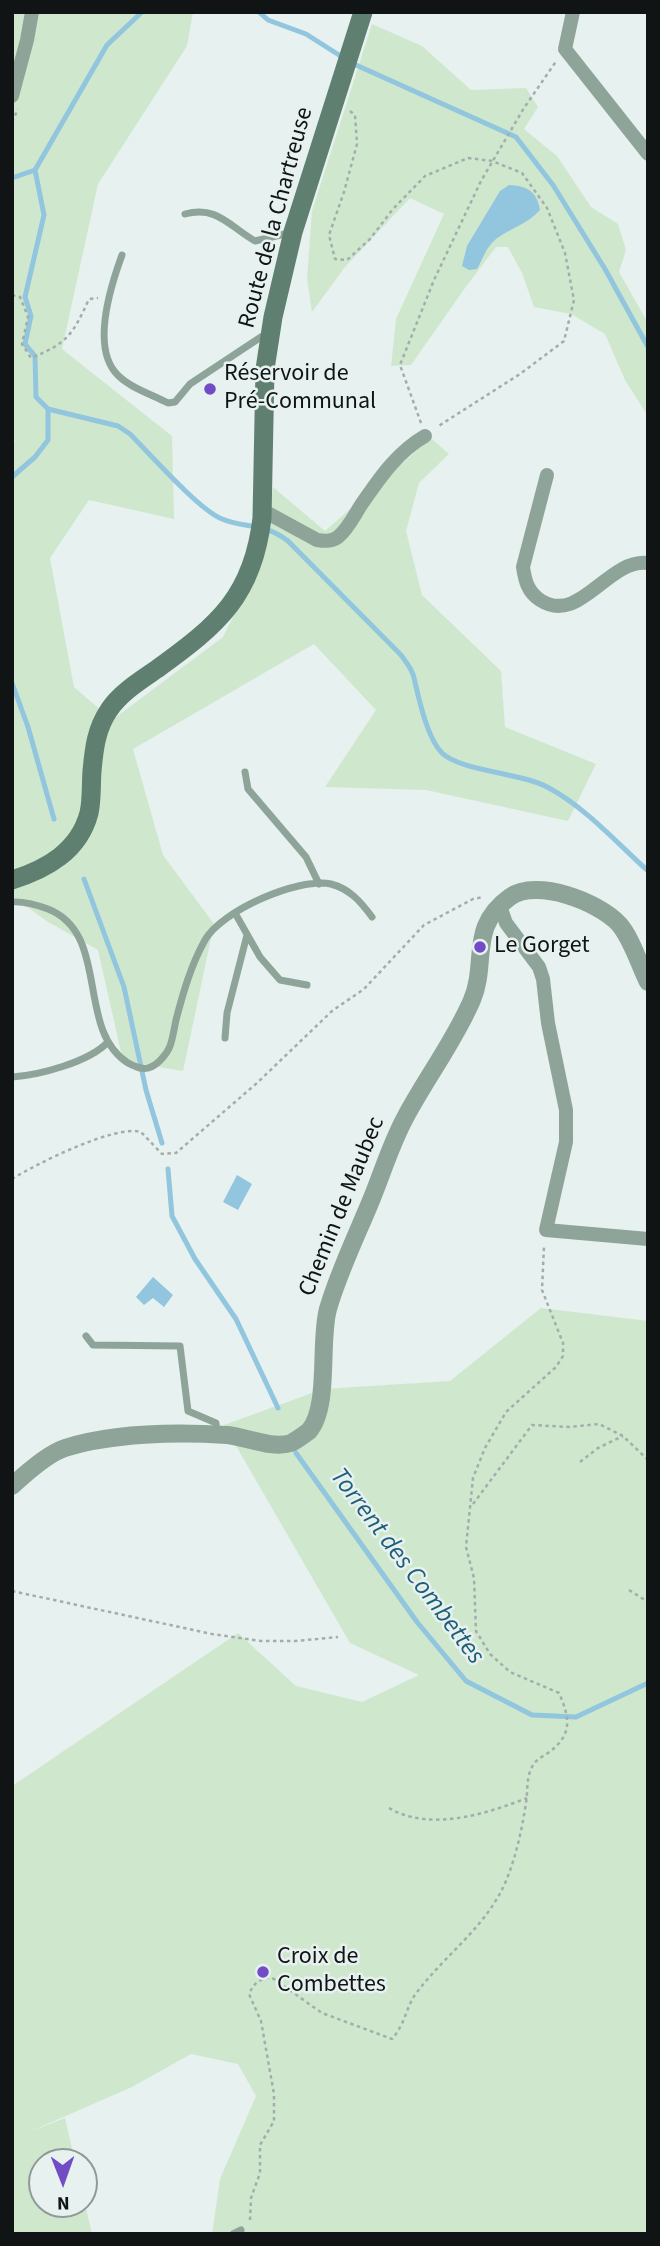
<!DOCTYPE html>
<meta charset="utf-8">
<style>
body{margin:0}
#map{position:relative;width:660px;height:2246px;overflow:hidden;background:#e6f1f0;font-family:"Source Sans 3",sans-serif}
canvas{display:block}
.frame{position:absolute;inset:0;border:14px solid #111414;pointer-events:none}
.north{position:absolute;left:28px;top:2148px;width:70px;height:70px;box-sizing:border-box;background:#e6f1f0;border:2px solid #919998;border-radius:50%;rotate:179deg;font-size:19px;font-weight:700;line-height:28px;text-align:center;color:#111414}
.north::after{content:'';display:block;margin:auto;width:24px;height:32px;background:#724cc5;clip-path:polygon(50% 0,100% 100%,50% 72%,0 100%)}
</style>
<div id="map">
<canvas width="660" height="2246"></canvas>
<div class="frame"></div>
<div class="north">N</div>
</div>
<script>
const ctx = document.querySelector('canvas').getContext('2d');
ctx.lineJoin = 'round';
function paint(path, color) {
  ctx.fillStyle = color;
  ctx.fill(path, 'evenodd');
}
function trace(path, color, width, dash) {
  ctx.strokeStyle = color;
  ctx.lineWidth = width;
  ctx.lineCap = dash ? 'butt' : 'round';
  ctx.setLineDash(dash || []);
  ctx.stroke(path);
}
function drawText(font, color, halo, rows, align = 'center') {
  ctx.font = font + ' "Source Sans 3",sans-serif';
  ctx.lineWidth = 5;
  ctx.setLineDash([]);
  ctx.textBaseline = 'middle';
  ctx.strokeStyle = halo;
  ctx.fillStyle = color;
  for (const [text, x, y, turn = 0] of rows) {
    ctx.save();
    ctx.translate(x, y);
    ctx.rotate((+turn || 0) * Math.PI / 180);
    ctx.textAlign = isNaN(turn) ? turn : align;
    if (halo) ctx.strokeText(text, 0, 0);
    ctx.fillText(text, 0, 0);
    ctx.restore();
  }
}
paint(new Path2D(`
 M12 12H193L187 46 98 184 62 349 172 436 174 519 89 500 50 558 74 687 112 720 223 637 264 554 273 487 325 531 431 438 449 454 419 483 406 531 422 595 501 671 505 727 596 764 568 821 426 790 325 787 376 710 314 644 133 749 163 855 214 924 183 1071 123 1061 98 950 48 922 12 896V445L15 441 12 433Z
 M372 24 422 46 471 90 526 88 538 107 524 129 557 156 591 207 618 224 626 250 619 272 648 323V416L625 380 605 334 571 314 534 307 522 273 508 247H496L465 288 411 365 391 366 396 319 444 214 410 198 345 267 312 312 307 278 312 211Z
 M541 1308 648 1321V2234H212L220 2179 256 2096 238 2064 191 2054 132 2087 29 2132 65 2118 75 2162H42V2204H84V2200L92 2234H12V1786L238 1633 296 1686 362 1702 419 1675 350 1643 224 1425 323 1389 450 1381Z`), '#cfe8cd');
paint(new Path2D(`
 M509 185C527 186 537 191 540 210 527 225 510 228 496 239 486 247 483 259 477 269L469 270 462 266 467 246 500 191Z
 M237 1175 252 1184 238 1210 223 1202Z
 M153 1277 173 1295 164 1307 153 1298 144 1305 136 1297Z`), '#92c5de');
trace(new Path2D(`
 M259 12 268 20 306 34 339 55
 M356 65 516 137 553 185 605 269 648 347
 M12 178 35 170
 M48 409 118 426 130 434C149 453 199 510 222 519 247 529 263 522 288 541L401 655C406 662 413 670 414 678 419 699 427 738 442 753 460 771 524 773 549 788 586 808 617 843 648 871
 M12 477 35 457 48 440V409L36 397 35 356 25 344 31 316 25 297 44 215 35 170 107 45 142 12
 M12 683 28 727 54 819
 M84 879 124 987 146 1090 162 1143
 M168 1169 172 1216 195 1259 236 1319 278 1408
 M296 1453 417 1622 466 1681 532 1715 576 1717 648 1683`), '#92c5de', 5);
trace(new Path2D(`
 M350 111 355 115 357 144 344 192 329 235 335 259 347 260 370 239 393 209 425 176 468 158 492 161 522 173 547 208 565 253 574 300 564 341 520 374 437 427
 M12 122 18 109
 M12 295 20 297 28 317 22 344 31 358C68 343 73 334 89 299L98 298
 M421 423 400 365 434 280 481 181 524 108 557 60
 M12 1179C36 1164 116 1124 141 1132L162 1154 176 1153 257 1083 332 1011 364 989 424 925 473 899 483 897
 M580 1462 598 1448 623 1436
 M473 1504 532 1425 569 1427 599 1424 623 1436 648 1460
 M629 1590 648 1602
 M12 1591 212 1634 261 1641H296L338 1637
 M389 1808C430 1832 486 1814 527 1798
 M250 2220 251 2198 260 2173V2145L274 2121V2094L261 2021 249 1994C254 1983 259 1979 271 1977L322 2013 392 2039C406 2023 406 2006 417 1992 446 1954 487 1926 506 1881 516 1857 522 1829 526 1803 528 1791 526 1778 532 1767 535 1760 542 1757 548 1753 573 1735 570 1718 559 1693L510 1672 490 1654 476 1631 474 1578 466 1547 473 1478 485 1448 506 1412 556 1367 563 1356V1343L542 1290 544 1246`), '#a4adac', 2.5, [3.5, 3.5]);
trace(new Path2D(`
 M185 214C217 205 230 227 255 241L289 233
 M122 255C111 285 92 344 115 372 127 387 151 394 168 403L175 402 190 384 267 333
 M245 772 248 789 306 857 319 884
 M12 902C25 901 37 905 48 909 111 934 75 1029 128 1063 134 1066 141 1070 148 1068 157 1066 167 1054 170 1046 173 1038 174 1029 176 1020 183 993 191 965 205 940 221 911 298 877 331 884 350 889 361 902 372 917
 M235 913 260 957 280 980 307 985
 M225 1038 227 1013 247 935
 M12 1077C40 1075 89 1062 108 1042
 M86 1336 93 1345 180 1346 188 1411 216 1423 217 1434
 M233 2234 241 2230`), '#8ea499', 7);
trace(new Path2D(`
 M573 12 565 49 648 154
 M12 96 27 40 32 12
 M547 475 523 567C525 581 528 592 540 600 580 626 608 558 648 563
 M262 510 317 540C324 541 331 542 338 537 348 529 354 516 361 505 379 479 397 452 425 436
 M500 906 506 923 539 967 543 979 548 1023 566 1110V1142L546 1230 648 1239`), '#8ea499', 14);
trace(new Path2D(`
 M12 1486C25 1474 49 1453 65 1448 112 1433 177 1432 227 1435 247 1437 271 1449 291 1443 295 1441 305 1434 309 1431 330 1407 319 1341 328 1309 339 1271 357 1235 372 1198 383 1171 391 1144 405 1118 426 1078 454 1042 472 1000 488 962 468 927 510 897 537 878 599 902 619 924 632 939 639 964 648 982`), '#8ea499', 18);
trace(new Path2D(`
 M12 880C47 869 79 851 89 813 92 800 91 784 92 771 94 749 96 729 109 710 120 693 141 680 157 669 218 625 253 596 262 518L265 369 273 317 293 232 363 12`), '#5f7f70', 19);
for (const [x, y, r, color] of [
 [210,389,7,"#724cc5"],
 [480,947,7,"#724cc5"],
 [263,1972,7,"#724cc5"]
]) {
  const dot = new Path2D();
  dot.arc(x, y, r, 0, 2 * Math.PI);
  ctx.fillStyle = color;
  ctx.fill(dot);
  trace(dot, '#e6f1f0', 2.5);
}
drawText('24px', '#111414', '#e6f1f0', [
 ["Route de la Chartreuse",277,218,-75],
 ["Chemin de Maubec",343,1207,-68]
]);
drawText('24px', '#111414', '#e6f1f0', [
 ["Réservoir de",224,375],
 ["Pré-Communal",224,403],
 ["Le Gorget",494,947],
 ["Croix de",277,1958],
 ["Combettes",277,1986]
], 'left');
drawText('italic 26px', '#1f5e78', '#e6f1f0', [
 ["Torrent des Combettes",406,1567,53]
]);
</script>
